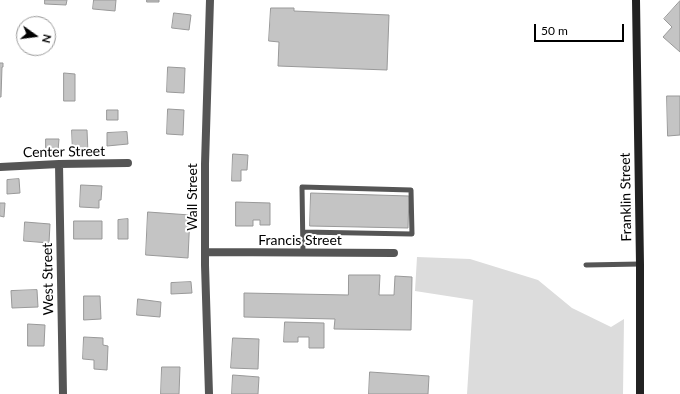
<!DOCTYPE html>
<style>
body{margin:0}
#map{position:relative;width:680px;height:394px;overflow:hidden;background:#fff;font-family:Lato,sans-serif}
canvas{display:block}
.north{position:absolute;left:16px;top:16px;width:40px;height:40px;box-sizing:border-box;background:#fff;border:1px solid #999;border-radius:50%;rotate:104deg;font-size:11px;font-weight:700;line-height:16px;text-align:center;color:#000}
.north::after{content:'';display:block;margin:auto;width:14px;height:18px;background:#000;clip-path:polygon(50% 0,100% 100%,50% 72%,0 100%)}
.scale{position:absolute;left:534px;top:24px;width:90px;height:18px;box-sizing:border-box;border:2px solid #000;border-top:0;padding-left:5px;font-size:12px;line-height:14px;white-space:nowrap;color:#000;-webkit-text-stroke:3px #fff;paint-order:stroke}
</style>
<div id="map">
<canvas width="680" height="394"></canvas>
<div class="north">N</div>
<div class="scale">50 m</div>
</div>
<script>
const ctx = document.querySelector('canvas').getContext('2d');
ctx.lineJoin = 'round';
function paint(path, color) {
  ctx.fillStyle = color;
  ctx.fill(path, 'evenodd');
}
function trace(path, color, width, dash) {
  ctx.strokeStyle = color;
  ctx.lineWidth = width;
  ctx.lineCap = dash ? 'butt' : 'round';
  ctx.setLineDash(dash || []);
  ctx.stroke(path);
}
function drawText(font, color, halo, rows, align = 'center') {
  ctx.font = font + ' Lato,sans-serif';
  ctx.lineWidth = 4;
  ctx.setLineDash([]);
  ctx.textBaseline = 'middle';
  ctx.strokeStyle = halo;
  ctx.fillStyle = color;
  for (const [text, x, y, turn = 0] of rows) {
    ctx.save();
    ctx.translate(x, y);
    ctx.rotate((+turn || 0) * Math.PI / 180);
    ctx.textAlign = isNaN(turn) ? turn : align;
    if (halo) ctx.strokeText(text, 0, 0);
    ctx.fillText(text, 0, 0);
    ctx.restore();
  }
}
paint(new Path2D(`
 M417 257 470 259 538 280 572 308 611 327 624 319 623 394H467L473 300 415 291Z`), '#dcdcdc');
const building = new Path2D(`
 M45 0H67L66 5 45 4Z
 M94 0H116L115 11 93 9Z
 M147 0H159V2H147Z
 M680 1V52L663 37 672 27 664 19Z
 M271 8H294V11L389 15 387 70 278 66 279 42 269 41Z
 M174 13 191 15 189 30 172 28Z
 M0 63H3V67H2L1 97H0Z
 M168 67 185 68 184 93 167 92Z
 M64 73 75 74V101H64Z
 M667 96H680V135L668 136Z
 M168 109 184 110 183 135 167 134Z
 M107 110H118V120H107Z
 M72 130H87L88 153H73Z
 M127 132 128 144 107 146V133Z
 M46 139H59L58 151 46 150Z
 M233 154 248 155 247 170H241V181H232Z
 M19 179 20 193 7 194V180Z
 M81 185 102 186 101 200H99V208L80 207Z
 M311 193 409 196 408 228 310 226Z
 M236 202 270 203V225H260V220H253V226H236Z
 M0 203H5L4 217 0 216Z
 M148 212 190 215 188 258 146 255Z
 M128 219V239H118V220Z
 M74 221H102V239H74Z
 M25 222 50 224 49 243 24 241Z
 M349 275H380L379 295H394L395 276 412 277 411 330 334 329 335 319 244 317V293L348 295Z
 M191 282 192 293 171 294V283Z
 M37 290 38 307 12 308 11 291Z
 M84 296H100L101 319 84 320Z
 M138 299 161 302 160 317 137 315Z
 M285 322 324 323V348H309V337H298V342H284Z
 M28 324 45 325 44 346H28Z
 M84 337 103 338V345L108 346 107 370 94 369V360L83 359Z
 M233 338 259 339 258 369 231 368Z
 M162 367H180L179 394H161Z
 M370 372 429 376 428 394H369Z
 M233 375 259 377 258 394H232Z`);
paint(building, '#c4c4c4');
trace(building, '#999', 1);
trace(new Path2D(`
 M303 232 412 234 411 190 302 187 303 253
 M586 265 640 264`), '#555', 5);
trace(new Path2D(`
 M59 164 63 394
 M0 167 59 164 128 163
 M205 252 394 253
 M209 394 205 265V164L210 0`), '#555', 8);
trace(new Path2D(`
 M636 0 640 264V394`), '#222', 8);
drawText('14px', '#000', '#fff', [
 ["Center Street",64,152,-1],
 ["Wall Street",192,197,-90],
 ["Franklin Street",626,197,-91],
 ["Francis Street",300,240],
 ["West Street",48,279,-91]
]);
</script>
